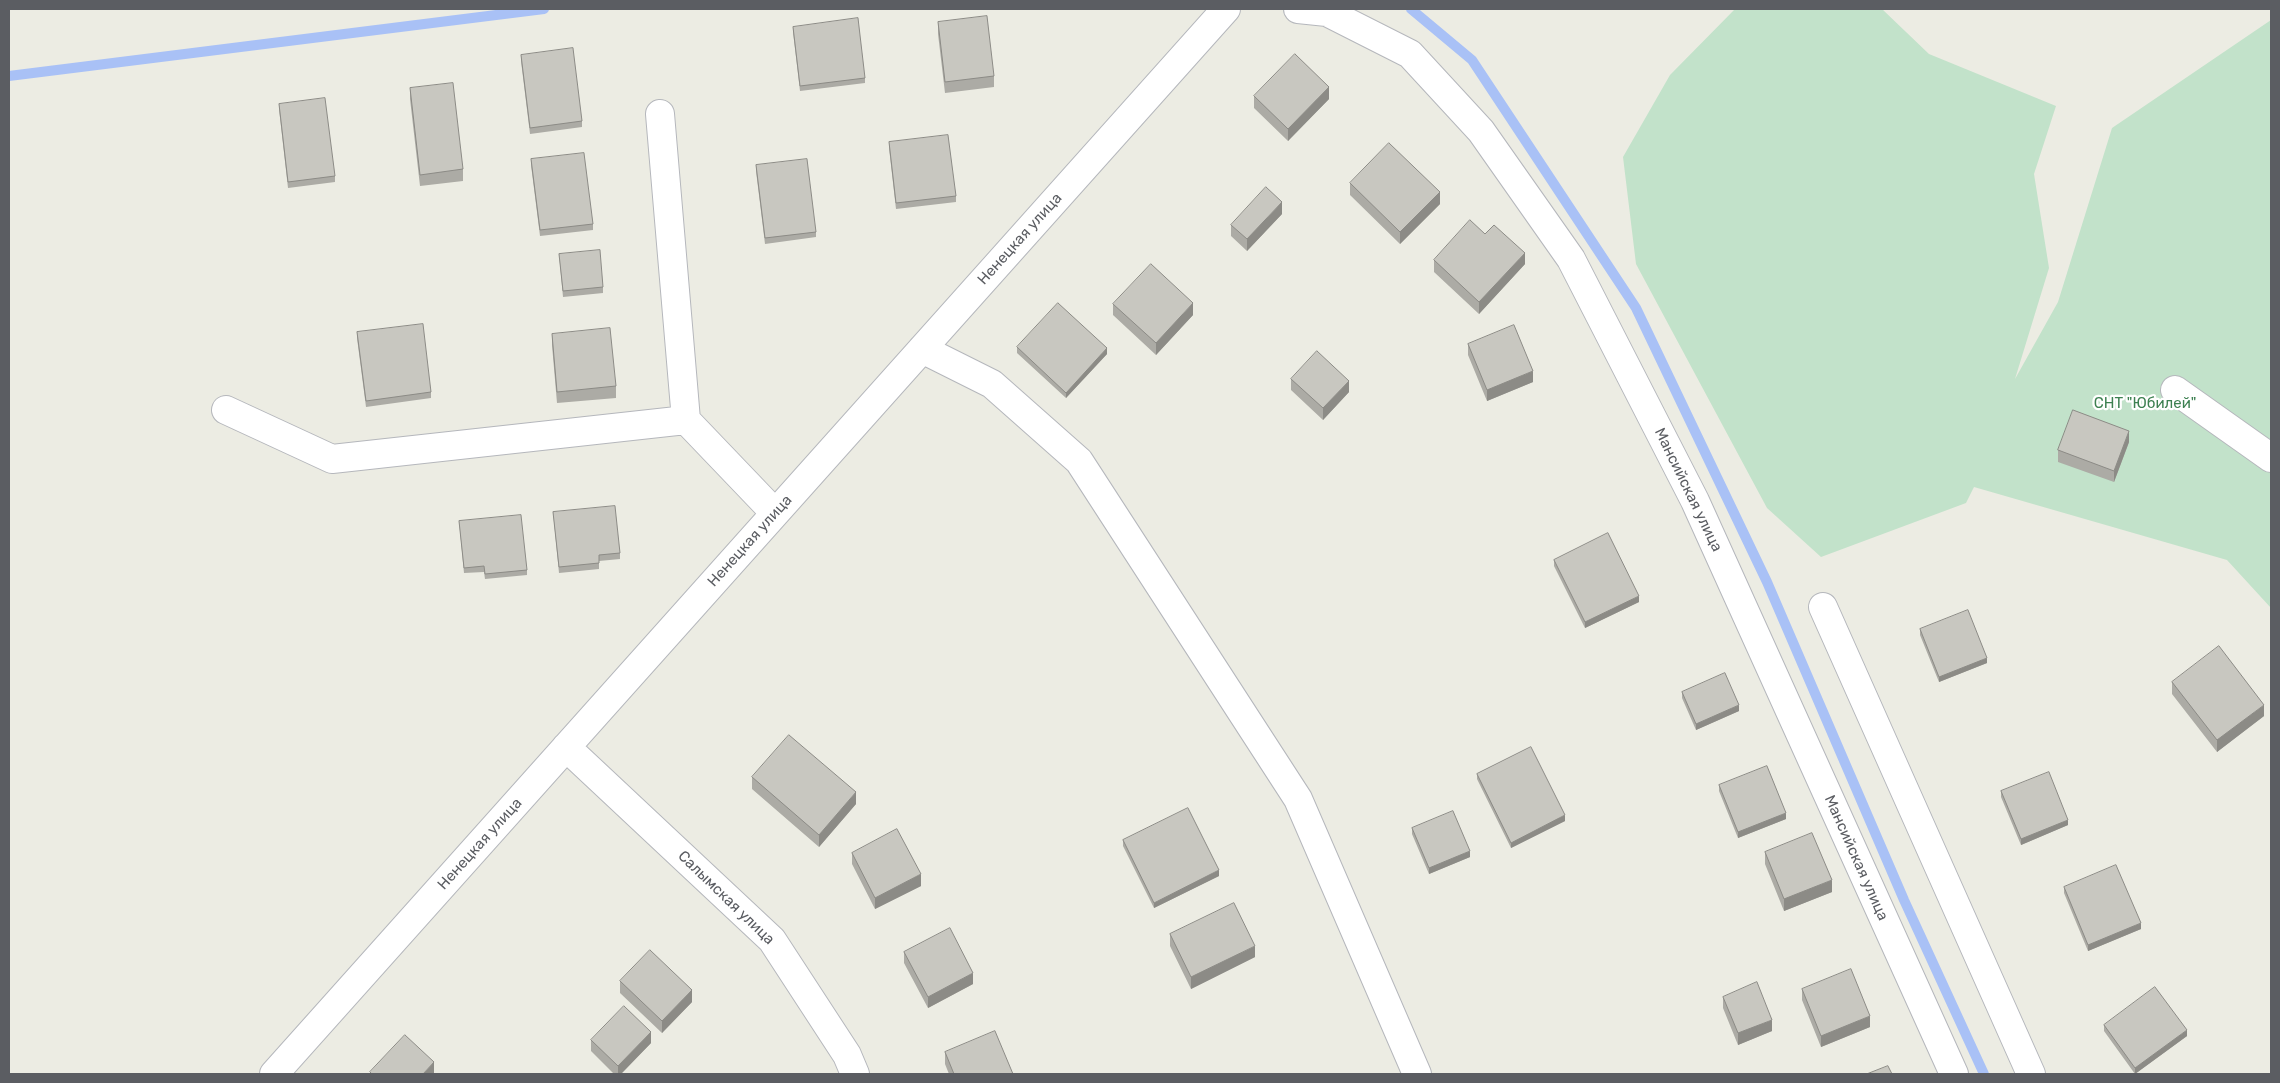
<!DOCTYPE html>
<meta charset="utf-8">
<style>
body{margin:0}
#map{position:relative;width:2280px;height:1083px;overflow:hidden;background:#ecece3;font-family:Rubik,sans-serif}
canvas{display:block}
.frame{position:absolute;inset:0;border:10px solid #5b5d62;pointer-events:none}
</style>
<div id="map">
<canvas width="2280" height="1083"></canvas>
<div class="frame"></div>
</div>
<script>
const ctx = document.querySelector('canvas').getContext('2d');
ctx.lineJoin = 'round';
function paint(path, color) {
  ctx.fillStyle = color;
  ctx.fill(path, 'evenodd');
}
function trace(path, color, width, dash) {
  ctx.strokeStyle = color;
  ctx.lineWidth = width;
  ctx.lineCap = dash ? 'butt' : 'round';
  ctx.setLineDash(dash || []);
  ctx.stroke(path);
}
function drawText(font, color, halo, rows, align = 'center') {
  ctx.font = font + ' Rubik,sans-serif';
  ctx.lineWidth = 4.5;
  ctx.setLineDash([]);
  ctx.textBaseline = 'middle';
  ctx.strokeStyle = halo;
  ctx.fillStyle = color;
  for (const [text, x, y, turn = 0] of rows) {
    ctx.save();
    ctx.translate(x, y);
    ctx.rotate((+turn || 0) * Math.PI / 180);
    ctx.textAlign = isNaN(turn) ? turn : align;
    if (halo) ctx.strokeText(text, 0, 0);
    ctx.fillText(text, 0, 0);
    ctx.restore();
  }
}
paint(new Path2D(`
 M1735 9H1882L1929 54 2056 106 2034 174 2049 268 2015 379 2058 302 2112 128 2271 20V608L2227 560 1974 487 1966 503 1821 557 1767 508 1636 264 1623 157 1670 75Z`), '#c2e2ca');
trace(new Path2D(`
 M1411 9 1472 60 1636 308 1767 582 1904 900 1984 1074
 M9 76 544 9`), '#a9c1f6', 10);
const minor = new Path2D(`
 M1298 9 1327 12 1410 54 1481 131 1571 259 1695 501 1954 1074
 M660 114 686 420 775 513
 M922 349 992 384 1079 461 1298 799 1417 1074
 M2175 390 2271 458
 M226 410 332 459 686 420
 M1823 607 2031 1074
 M566 747 772 940 847 1055 855 1074
 M274 1074 1226 9`);
trace(minor, '#b5b7bc', 30);
trace(minor, '#fff', 28);
paint(new Path2D(`
 M938 22 994 76V87L945 93 938 34Z
 M793 27 865 78V83L800 91 793 32Z
 M521 55 582 121V127L530 134 521 61Z
 M410 88 463 169V181L420 186 410 99Z
 M1254 96 1329 99 1288 141 1254 108Z
 M279 104 335 176V182L288 188 279 109Z
 M889 142 956 196V202L896 209 889 148Z
 M531 159 593 224V230L540 236 531 165Z
 M756 165 816 232V237L765 244 756 171Z
 M1350 183 1440 204 1400 244 1350 195Z
 M1282 214 1247 251 1231 236V225Z
 M1485 234 1525 264 1479 314 1434 272V260Z
 M559 254 603 287V293L563 297Z
 M1113 304 1193 315 1156 355 1113 315Z
 M357 332 431 392V398L366 407 357 338Z
 M552 334 616 386V398L557 403 552 345Z
 M1468 344 1533 382 1487 401 1468 355Z
 M1017 347 1107 354 1066 398 1017 353Z
 M1291 379 1349 392 1323 420 1291 390Z
 M2129 442 2114 482 2058 462V450Z
 M553 512 620 553V559L599 561V569L559 573Z
 M459 521 527 570V575L485 579 484 572 464 573Z
 M1554 560 1639 602 1585 628 1554 566Z
 M1920 629 1987 663 1939 682 1920 635Z
 M2172 682 2264 716 2217 752 2172 694Z
 M1682 692 1739 711 1696 730 1682 698Z
 M1477 774 1565 821 1511 848 1477 779Z
 M752 777 856 804 819 847 752 789Z
 M1719 785 1786 819 1738 838 1719 791Z
 M2001 791 2068 825 2021 845 2001 797Z
 M1412 828 1470 857 1429 874 1412 834Z
 M1123 840 1219 876 1154 908 1123 846Z
 M1765 852 1832 892 1784 911 1765 864Z
 M852 853 921 886 875 909 852 864Z
 M2064 887 2141 929 2088 951 2064 893Z
 M1170 934 1255 957 1191 989 1170 946Z
 M904 952 973 984 928 1008 904 963Z
 M620 981 692 1002 662 1033 620 993Z
 M1802 989 1870 1027 1821 1047 1802 1000Z
 M1723 997 1772 1031 1738 1045 1723 1008Z
 M2104 1025 2187 1036 2135 1074 2104 1031Z
 M591 1040 651 1043 621 1074H614L591 1051Z
 M945 1052 1013 1074H949L945 1064Z`), '#acaba5');
paint(new Path2D(`
 M1329 87V99L1288 141V129Z
 M1440 192V204L1400 244V232Z
 M1282 202V214L1247 251V239Z
 M1525 253V264L1479 314V302Z
 M1193 303V315L1156 355V343Z
 M1107 348V354L1066 398V393Z
 M1533 371V382L1487 401V390Z
 M1349 381V392L1323 420V408Z
 M2129 431V442L2114 482V471Z
 M1639 596V602L1585 628V622Z
 M1987 658V663L1939 682V677Z
 M1739 705V711L1696 730V724Z
 M2264 705V716L2217 752V740Z
 M856 792V804L819 847V835Z
 M1786 813V819L1738 838V832Z
 M1565 815V821L1511 848V843Z
 M2068 820V825L2021 845V839Z
 M1470 851V857L1429 874V868Z
 M1219 870V876L1154 908V903Z
 M921 874V886L875 909V898Z
 M1832 880V892L1784 911V899Z
 M2141 923V929L2088 951V945Z
 M1255 946V957L1191 989V977Z
 M973 973V984L928 1008V997Z
 M692 990V1002L662 1033V1021Z
 M1870 1016V1027L1821 1047V1036Z
 M1772 1020V1031L1738 1045V1033Z
 M2187 1030V1036L2135 1074V1068Z
 M651 1032V1043L621 1074H618V1066Z
 M434 1062V1074H423Z`), '#8c8b86');
const building = new Path2D(`
 M987 16 994 76 945 82 938 22Z
 M858 18 865 78 800 86 793 27Z
 M573 48 582 121 530 128 521 55Z
 M1295 54 1329 87 1288 129 1254 96Z
 M453 83 463 169 420 175 410 88Z
 M325 98 335 176 288 182 279 104Z
 M948 135 956 196 896 203 889 142Z
 M1389 143 1440 192 1400 232 1350 183Z
 M584 153 593 224 540 230 531 159Z
 M807 159 816 232 765 238 756 165Z
 M1266 187 1282 202 1247 239 1231 225Z
 M1470 220 1485 234 1494 225 1525 253 1479 302 1434 260Z
 M600 250 603 287 563 291 559 254Z
 M1151 264 1193 303 1156 343 1113 304Z
 M1058 303 1107 348 1066 393 1017 347Z
 M423 324 431 392 366 401 357 332Z
 M1514 325 1533 371 1487 390 1468 344Z
 M610 328 616 386 557 392 552 334Z
 M1317 351 1349 381 1323 408 1291 379Z
 M2073 410 2129 431 2114 471 2058 450Z
 M615 506 620 553 599 555V563L559 567 553 512Z
 M521 515 527 570 485 574 484 566 464 568 459 521Z
 M1608 533 1639 596 1585 622 1554 560Z
 M1968 610 1987 658 1939 677 1920 629Z
 M2219 646 2264 705 2217 740 2172 682Z
 M1725 673 1739 705 1696 724 1682 692Z
 M789 735 856 792 819 835 752 777Z
 M1531 747 1565 815 1511 843 1477 774Z
 M1767 766 1786 813 1738 832 1719 785Z
 M2049 772 2068 820 2021 839 2001 791Z
 M1188 808 1219 870 1154 903 1123 840Z
 M1453 811 1470 851 1429 868 1412 828Z
 M897 829 921 874 875 898 852 853Z
 M1812 833 1832 880 1784 899 1765 852Z
 M2116 865 2141 923 2088 945 2064 887Z
 M1234 903 1255 946 1191 977 1170 934Z
 M950 928 973 973 928 997 904 952Z
 M650 950 692 990 662 1021 620 981Z
 M1851 969 1870 1016 1821 1036 1802 989Z
 M1757 982 1772 1020 1738 1033 1723 997Z
 M2155 987 2187 1030 2135 1068 2104 1025Z
 M624 1006 651 1032 618 1066 591 1040Z
 M995 1031 1013 1074H954L945 1052Z
 M405 1035 434 1062 423 1074H372L370 1072Z
 M1888 1066 1892 1074H1867Z`);
paint(building, '#c8c7c0');
trace(building, '#8c8b86', 1);
drawText('15px', '#5b5d62', '#fff', [
 ["Ненецкая улица",1020,239,-48],
 ["Мансийская улица",1688,490,64],
 ["Ненецкая улица",750,541,-48],
 ["Ненецкая улица",480,844,-48],
 ["Мансийская улица",1856,858,66],
 ["Салымская улица",726,898,44]
]);
drawText('15px', '#3d8051', '#fff', [
 ["СНТ \"Юбилей\"",2145,404]
]);
</script>
